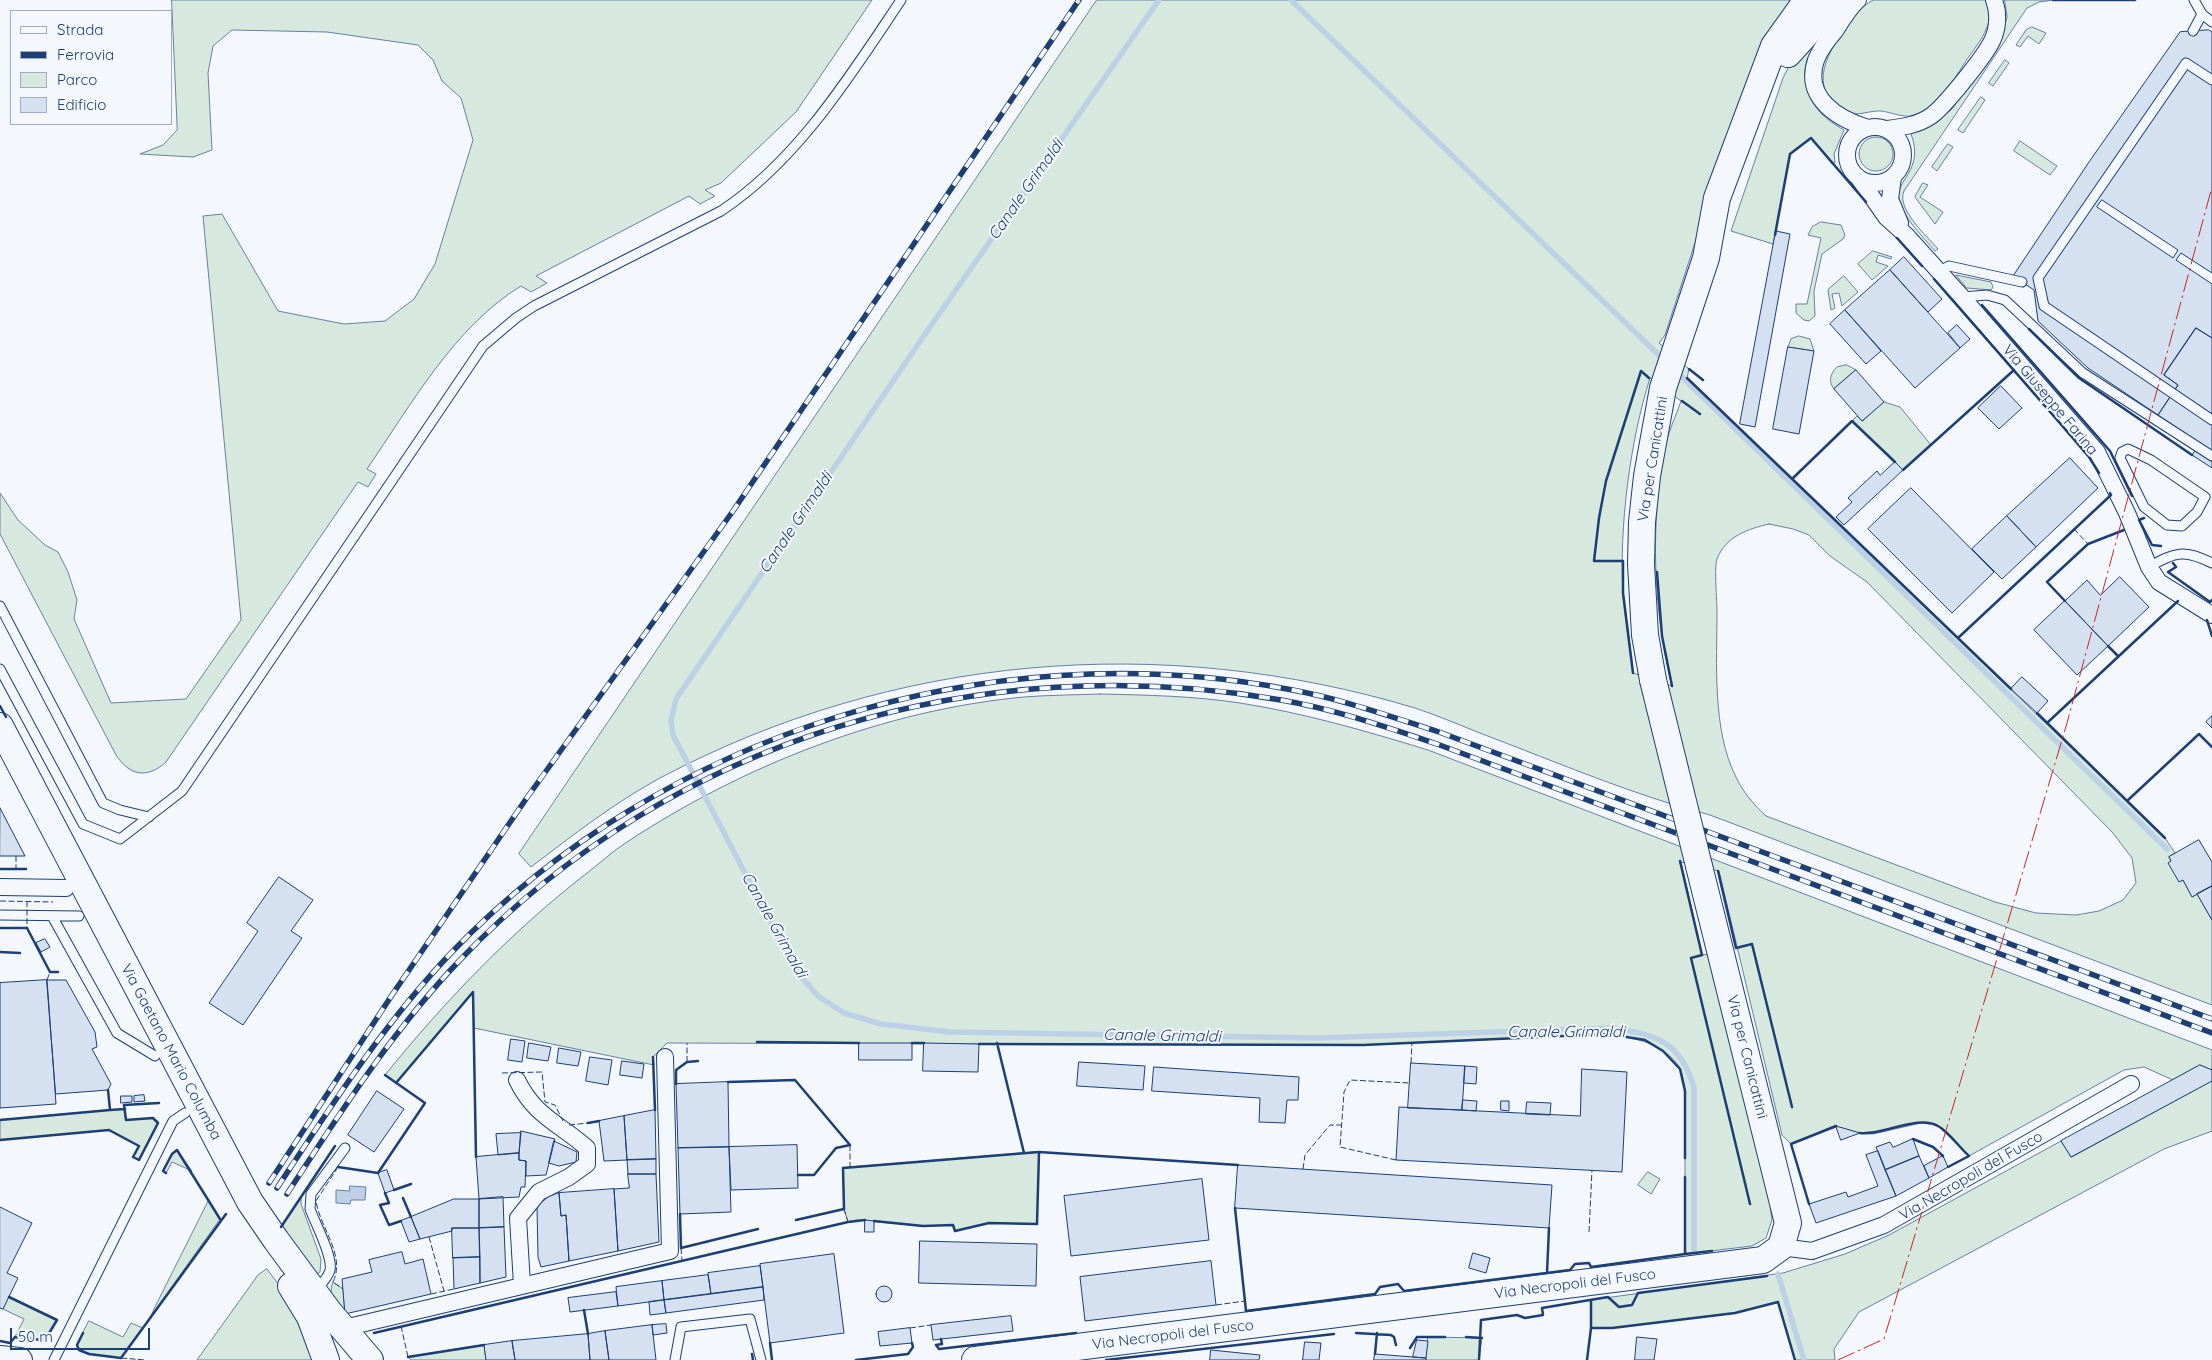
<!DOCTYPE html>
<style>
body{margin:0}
#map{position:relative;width:2212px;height:1360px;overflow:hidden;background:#f4f7fb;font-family:Quicksand,sans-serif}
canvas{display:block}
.legend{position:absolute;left:10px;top:10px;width:162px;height:115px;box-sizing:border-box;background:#f4f7fb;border:1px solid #9eadc5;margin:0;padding:6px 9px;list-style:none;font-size:15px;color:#1d3f73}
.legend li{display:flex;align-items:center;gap:10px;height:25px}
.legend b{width:25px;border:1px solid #9eadc5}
.scale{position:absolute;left:10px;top:1328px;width:140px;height:22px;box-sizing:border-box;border:2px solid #1d3f73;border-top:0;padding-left:6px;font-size:15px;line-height:18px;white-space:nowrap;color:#1d3f73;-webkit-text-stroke:4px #f4f7fb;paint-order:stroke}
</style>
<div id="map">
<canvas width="2212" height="1360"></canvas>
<ul class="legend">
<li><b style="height:6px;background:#f4f7fb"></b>Strada</li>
<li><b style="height:6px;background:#1d3f73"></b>Ferrovia</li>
<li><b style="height:14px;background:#d7e8df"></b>Parco</li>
<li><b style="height:14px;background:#d5e0f0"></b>Edificio</li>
</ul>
<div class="scale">50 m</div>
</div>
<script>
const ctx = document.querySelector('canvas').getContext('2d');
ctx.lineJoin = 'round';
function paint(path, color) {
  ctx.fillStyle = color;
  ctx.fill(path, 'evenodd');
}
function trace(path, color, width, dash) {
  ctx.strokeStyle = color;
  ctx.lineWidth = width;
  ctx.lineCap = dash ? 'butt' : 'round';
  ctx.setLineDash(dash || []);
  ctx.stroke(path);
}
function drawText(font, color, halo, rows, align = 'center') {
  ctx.font = font + ' Quicksand,sans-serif';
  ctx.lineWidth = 4;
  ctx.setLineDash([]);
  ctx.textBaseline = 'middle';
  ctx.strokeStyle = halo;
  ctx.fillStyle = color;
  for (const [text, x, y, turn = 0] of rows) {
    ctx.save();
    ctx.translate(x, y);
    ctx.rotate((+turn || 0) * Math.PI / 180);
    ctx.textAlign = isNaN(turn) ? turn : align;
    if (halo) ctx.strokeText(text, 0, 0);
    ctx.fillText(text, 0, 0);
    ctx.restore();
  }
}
const green = new Path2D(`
 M172 0H872L796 112 721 183 705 190 715 196 700 204 689 196 536 276 547 283 531 292 521 286C454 327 411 405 367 469L376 474 368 487 358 482 166 762C147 779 130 776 116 755L0 534V493L18 520 45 545 58 552 68 572 77 600 74 619 111 703 186 699 241 620 203 216 222 214 278 311 344 324 385 321 414 299 435 264 473 140 461 98 442 81 433 60 418 45 327 32 232 30 213 46 208 73 212 150 193 157 140 154 163 145 177 130Z
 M1097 0H1793L1707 206 1665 335 1659 343 1689 369 1687 378 2165 838 2175 853 2169 857 2179 882 2183 880 2192 897 2197 894 2212 920V1005L1710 815C1633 795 1559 763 1485 735 1462 726 1439 716 1415 708 1162 632 894 654 660 778 614 803 573 835 531 867L519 854ZM1650 378 1681 401C1676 416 1668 432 1665 448 1650 525 1653 610 1672 686L1633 673C1630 647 1625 620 1623 593 1619 527 1630 441 1650 378ZM1769 524 1793 529 1809 535 1830 556 1867 582 2113 833 2132 858 2136 883 2123 900 2099 911 2076 915 2036 913 1995 902 1766 816C1754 805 1743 792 1736 777 1712 730 1717 663 1717 612 1717 601 1714 567 1717 559 1726 536 1748 529 1769 524Z
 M1873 0H1986C1997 19 1981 40 1970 55 1956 75 1944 100 1922 112 1908 121 1896 113 1881 111 1871 110 1857 117 1848 112 1809 93 1823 60 1842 33 1851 19 1859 8 1873 0Z
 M2005 0H2053L2039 2 2027 8 1904 191C1896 209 1927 236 1938 249L1935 251C1922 236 1905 220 1899 200 1894 180 1925 171 1911 134L1933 124 1952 109 2002 35 2007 17Z
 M2032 27 2046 33 2039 44 2028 36 2020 47 2016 45 2026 30Z
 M1815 43C1797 82 1806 109 1844 130L1834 154 1835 162 1832 164 1811 138 1790 154 1773 244 1731 231 1783 78 1790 64Z
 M2005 60 2009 63 1993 86 1989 83Z
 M1981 97 1985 100 1963 133 1958 130Z
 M1859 154a17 17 0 1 1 34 0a17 17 0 1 1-34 0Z
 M2020 141 2057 166 2050 175 2014 151Z
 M1948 144 1953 147 1937 171 1932 167Z
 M1923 183 1928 185 1920 197 1943 212 1935 224 1915 197Z
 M1821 222 1841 225 1845 235 1843 239 1822 254 1814 291 1815 316 1809 321 1804 320 1796 313V304H1807L1821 238 1808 235 1812 227Z
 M1873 251 1892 257 1891 259 1878 255 1876 262 1888 266 1872 280 1858 264Z
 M1956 275 1991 282 1993 287 1991 290 1967 288Z
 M1844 276 1858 292 1842 306 1839 293 1832 294 1835 308 1831 310 1828 290Z
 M1799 336 1810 339 1814 351 1788 347 1791 339Z
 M1847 365 1856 370 1834 389C1828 381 1830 374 1837 367Z
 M1884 402 1900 407 1931 445 1903 470 1852 421 1857 416 1862 421Z
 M1100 694C1146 695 1194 696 1240 703 1304 713 1366 731 1428 750L2212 1050V1070L2200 1065 2173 1080 2144 1067 2124 1070 1969 1156 1937 1125 1921 1123 1873 1134 1860 1133 1836 1127 1791 1144 1782 1135 1719 871 1681 862 1702 955 1709 954 1769 1196 1772 1220 1766 1238 1752 1246 1685 1254V1091C1684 1085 1683 1074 1680 1068 1664 1043 1635 1038 1608 1034L1363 1045 667 1043 653 1057 654 1065 474 1028 473 992 396 1083 385 1075C445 1001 511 932 587 873 600 863 613 851 627 842 744 765 884 710 1024 697 1049 695 1075 695 1100 694Z
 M2212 1081V1131L2164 1149 1859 1312 1834 1349 1835 1360H1795L1778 1302 1735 1313 1612 1328H1591V1300L1783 1273 1845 1254 1889 1235 2061 1141 2071 1157Z
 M125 1109 126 1120 153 1118 158 1123 139 1160 133 1157 139 1146 109 1130 0 1140V1120Z
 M177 1150 192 1171 172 1162 166 1173 163 1171 172 1154Z
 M1039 1152 1037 1224 989 1223 955 1231 953 1225 923 1226 856 1220 848 1222 844 1209 843 1168Z
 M1648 1172 1660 1179 1651 1194 1638 1185Z
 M301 1198V1204L321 1259 320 1272 317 1274 281 1227Z
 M209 1200 220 1219 151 1316 154 1309Z
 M267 1269 297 1309 316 1360H197L258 1275Z
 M333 1282 343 1289 345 1314C337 1303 327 1296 333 1282Z
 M9 1297 57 1320 48 1335 42 1340 15 1337 24 1319 3 1309Z
 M89 1321 123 1337 131 1323 143 1328 121 1358 89 1354 79 1350 77 1345Z
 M1428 1337 1482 1338 1479 1360H1426Z
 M484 1345 486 1360H411L408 1357Z`);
paint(green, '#d7e8df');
trace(green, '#687fa3', 1);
const water = new Path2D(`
 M350 1186 366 1187 365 1200H351L350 1204 336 1203V1190L349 1191Z`);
paint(water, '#bed0e5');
trace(water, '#687fa3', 1);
trace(new Path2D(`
 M1159 0 930 327 676 699 671 721 673 735 796 971 818 996 844 1013 881 1024 950 1032 1318 1038 1611 1028C1655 1034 1681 1041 1694 1088V1253
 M1291 0 1665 361
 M1676 371 2167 849
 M1778 1274 1804 1360`), '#bed0e5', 5.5);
const building = new Path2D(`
 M2209 30 2212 32V273L2181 253 2176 260 2212 284V338L2196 328 2164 375 2178 385 2158 415 2088 368 2038 321 2034 290 2013 276 2089 162 2180 32ZM2102 200 2178 250 2173 258 2097 207Z
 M1776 231 1790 234 1755 427 1740 424Z
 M1904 257 1942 299 1928 312 1890 270Z
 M1890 270 1960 348 1915 388 1845 310Z
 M1845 310 1881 351 1866 364 1830 324Z
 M1957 325 1970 339 1960 348 1948 333Z
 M2196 328 2212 338V468L2192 455 2200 443 2158 415 2178 385 2164 375Z
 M1788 347 1814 351 1799 434 1773 429Z
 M1856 370 1884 402 1862 421 1834 389Z
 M2001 386 2022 408 1999 429 1978 408Z
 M2070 458 2098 488 2036 547 2007 516Z
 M1895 462 1903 470 1844 525 1836 517 1852 502 1848 498 1877 471 1880 475Z
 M1911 488 1994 572 1952 613 1868 529Z
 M2007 516 2036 547 2002 579 1972 549Z
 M2120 577 2149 607 2108 646 2065 601 2087 580 2100 595Z
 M2065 601 2108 646 2077 675 2034 630Z
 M2022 677 2048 701 2037 713 2011 689Z
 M2212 716V728L2206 722Z
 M0 808 25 856H0Z
 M2199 840 2212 862V886L2192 897 2183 880 2179 882 2168 863 2171 861 2169 857Z
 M279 877 313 900 291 931 302 938 243 1025 209 1003 258 931 247 923Z
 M2212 886V920L2197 894Z
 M45 939 50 947 41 952 36 943Z
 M47 980 56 1104 0 1108V983Z
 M47 980H66L95 1032 97 1047 92 1049 111 1084 108 1090 56 1094Z
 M511 1039 525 1041 522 1062 508 1060Z
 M529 1043 551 1047 548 1061 527 1058Z
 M859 1043H912V1060H859Z
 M924 1043 979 1044 978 1072 923 1071Z
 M559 1048 581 1052 578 1066 557 1063Z
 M590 1057 612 1060 608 1085 586 1081Z
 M622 1061 644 1064 642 1078 620 1075Z
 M1079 1062 1145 1066 1143 1090 1077 1086Z
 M1411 1063 1465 1066 1462 1110 1408 1108Z
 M2200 1065 2212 1070V1081L2071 1157 2061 1141Z
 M1465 1066 1477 1067 1476 1084 1464 1083Z
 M1154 1067 1299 1077 1298 1100H1287L1285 1123 1259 1122 1260 1098 1152 1091Z
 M1582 1069 1627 1072 1622 1172 1396 1160 1399 1107 1580 1116Z
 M728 1082 729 1147 678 1148 676 1084Z
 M377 1091 404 1109 374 1152 348 1135Z
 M144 1095 145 1101 134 1102V1096Z
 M121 1096H132V1102L121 1103Z
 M1463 1100 1477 1101 1476 1111 1462 1110Z
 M1501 1101H1509V1111L1501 1110Z
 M1527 1102 1551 1103 1550 1115 1526 1114Z
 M655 1110 656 1159 627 1160 624 1116Z
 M624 1116 627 1160 604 1161 599 1121Z
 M1836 1126 1860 1133 1841 1140Z
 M521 1131 555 1139 546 1175 526 1176V1161L519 1160Z
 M521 1133 519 1153 498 1155 496 1134Z
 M1913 1139 1919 1156 1885 1170 1876 1147 1890 1142 1893 1147Z
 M554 1141 577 1152 576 1162 559 1166 549 1163Z
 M797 1145 798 1188 731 1190 729 1147Z
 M729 1147 731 1212 680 1214 678 1148Z
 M1878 1151 1896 1196 1816 1223 1809 1204 1846 1192 1848 1197 1878 1186 1866 1155Z
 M519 1153V1160L526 1161 525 1187H521L519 1197 479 1199 476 1157Z
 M1919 1156 1929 1178 1896 1196 1885 1170Z
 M1943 1156 1948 1167 1929 1178 1924 1166Z
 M656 1159V1174H628L627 1160Z
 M1238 1165 1552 1185 1549 1228 1235 1208Z
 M387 1170 394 1190 385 1193 378 1173Z
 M628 1174H656L659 1242 618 1251 614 1189 629 1188Z
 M1202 1179 1209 1240 1071 1256 1064 1196Z
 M614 1189 618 1251 569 1261 566 1215 561 1216 559 1193Z
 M559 1193 561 1216 566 1215 569 1261 541 1267 538 1257 537 1206 548 1197Z
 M503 1197 504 1227 479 1228V1199Z
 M454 1199H479V1228H452V1231L420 1239 411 1217Z
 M0 1207 32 1223 7 1273 18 1278 3 1309 0 1308Z
 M411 1217 420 1239 409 1242 401 1221Z
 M865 1220 874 1221V1232H865Z
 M504 1227 506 1277 480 1283 479 1228Z
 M452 1228H479L480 1257 453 1258Z
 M920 1241 1037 1244 1036 1286 919 1283Z
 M402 1252 405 1264 423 1259 431 1294 345 1314 342 1279 372 1272 369 1260Z
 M1473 1253 1490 1258 1486 1273 1469 1268Z
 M834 1254 844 1333 770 1343 760 1264Z
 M480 1257V1283L454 1289 453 1258Z
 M1211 1261 1216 1305 1085 1321 1080 1277Z
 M760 1266 763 1287 711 1294 708 1273Z
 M708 1275 711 1294 664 1300 662 1281Z
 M662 1281 664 1300 618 1306 616 1287Z
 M876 1294a8 8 0 1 1 16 0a8 8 0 1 1-16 0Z
 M763 1287 764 1300 666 1313 664 1300Z
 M616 1292 618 1306 570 1312 568 1298Z
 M664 1300 666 1313 650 1315 649 1302Z
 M1011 1316 1013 1331 933 1340 931 1325Z
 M666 1324 667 1333 653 1335 652 1325Z
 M652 1325 656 1360H609L605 1331Z
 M910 1328 912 1343 880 1346 878 1332Z
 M605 1331 609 1360H590L588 1334Z
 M588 1334 590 1360H515L512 1341Z
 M1637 1337 1657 1339 1654 1360H1635Z
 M1417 1340 1428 1341 1426 1358 1413 1357Z
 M512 1341 515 1360H486L484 1345Z
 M1305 1342 1321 1343 1319 1360H1303Z
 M1211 1350 1260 1355 1259 1360H1210Z
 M1375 1354 1426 1358V1360H1374Z`);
paint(building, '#d5e0f0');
trace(building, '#1d3f73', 1);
const service = new Path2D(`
 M2194 0 2202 14 2212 22
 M2193 31 2202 14
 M2212 80 2186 63 2038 278 2044 306 2212 420
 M1938 272 1949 266 2022 282
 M1962 297 1987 295 2005 300 2083 373 2212 456
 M2128 449 2151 460 2205 497 2197 512 2182 526 2167 525 2144 507 2120 458 2122 452Z
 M2149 567C2175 552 2184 549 2212 563
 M0 606 103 803 120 810 149 817
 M0 669 83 824 120 839 182 791 483 346 516 318 534 306 721 211C798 160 850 76 901 0
 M0 915 79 916
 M52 916 117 1033 155 1056
 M316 1290C321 1284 328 1278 330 1270 333 1256 315 1223 310 1209L311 1194 345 1148
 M54 1360 173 1121 185 1113
 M675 1360 681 1327 750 1319 761 1360`);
const minor = new Path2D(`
 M1858 0C1849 8 1842 20 1835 31 1828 39 1820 50 1816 60 1803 98 1838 119 1868 128
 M1847 155a28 28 0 1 1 56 0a28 28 0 1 1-56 0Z
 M1887 129C1903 127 1918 125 1931 116 1945 106 1984 57 1992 41 1998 29 1999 13 1994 0
 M1858 177 1886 217 1907 236 1962 297 2097 452 2127 513 2149 567 2159 582 2212 615
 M1893 177 1890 199 1900 223
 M0 887 66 888
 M517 1080C535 1117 559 1123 587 1148V1164L569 1177 539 1192 518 1218 522 1285
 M1781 1247 1812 1251 1884 1225 2131 1084
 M344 1328 670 1251 665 1057`);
const secondary = new Path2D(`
 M0 1358 20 1360`);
const primary = new Path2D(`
 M1788 54 1837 0
 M1653 680 1645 635 1641 564 1642 522 1647 476 1663 388 1706 258 1717 198 1774 46 1807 0
 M0 726 250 1202 276 1240 329 1312 370 1360
 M291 1286 310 1317 326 1360
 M975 1360 1763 1260 1781 1247 1788 1223 1699 866`);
trace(service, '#1d3f73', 11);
trace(minor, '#1d3f73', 18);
trace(secondary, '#1d3f73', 26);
trace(primary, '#1d3f73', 28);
trace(service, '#f4f7fb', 9);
trace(minor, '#f4f7fb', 16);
trace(secondary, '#f4f7fb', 24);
trace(primary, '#f4f7fb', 26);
const rail = new Path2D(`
 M269 1183 392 995 526 799 733 511 1079 0
 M277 1188C331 1106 384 1023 452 952 664 732 988 633 1287 689 1339 698 1389 716 1439 732L2212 1019
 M287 1194C340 1113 392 1031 460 960 673 737 980 648 1281 700 1334 709 1386 727 1437 744L2212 1033`);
trace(rail, '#1d3f73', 5.5);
trace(rail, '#f4f7fb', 4, [11]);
const primaryBridge = new Path2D(`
 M1653 680 1699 866`);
trace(primaryBridge, '#1d3f73', 28, []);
trace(primaryBridge, '#f4f7fb', 26);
trace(new Path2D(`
 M2074 529 2088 544
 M16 856V869
 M0 901 53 902
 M27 901V928
 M47 980 50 972
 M687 1062V1043
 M1411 1063 1412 1042
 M502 1073 542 1072 545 1102 555 1105 563 1121
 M569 1125 588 1123
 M850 1145V1167
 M1396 1160 1340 1147 1344 1092 1350 1080 1409 1083
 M338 1167 316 1201C320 1228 346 1255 333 1282L343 1289
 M1303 1169 1305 1155 1330 1125H1342
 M844 1209 848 1222
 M1589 1232 1592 1170
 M429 1237 444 1291
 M681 1248 682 1260
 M431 1294 454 1289
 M1216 1305 1245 1301
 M401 1326 408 1357
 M910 1328 931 1325
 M121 1358 145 1360`), '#1d3f73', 1, [6, 2.5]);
trace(new Path2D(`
 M2053 0H2135
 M1775 235 1790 154 1811 138 1866 202
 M1897 238 1922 266
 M1934 279 2058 421 2089 457 2099 473
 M1982 305 2110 451 2132 496
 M2029 329 2079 378 2192 455
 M1689 369 1703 380
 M1687 378 2011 689
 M1682 401 1700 414
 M1903 470 2014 370
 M1792 479 1852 421 1895 462
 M2144 518 2139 520 2152 545 2161 546
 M2173 563 2176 567 2168 572 2210 602 2212 600
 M1657 572 1662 636 1672 686
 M2065 601 2047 582 2088 544 2124 530
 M2207 620 2212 636
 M1958 638 2111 495 2110 493
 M2108 646 2118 656
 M1633 673 1623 593V561H1594L1599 518 1606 481 1641 371 1649 378
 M0 706 6 717
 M2037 713 2165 838
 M2047 723 2178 601
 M2127 801 2199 734 2212 747
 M1680 861 1702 955 1691 958 1750 1204
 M0 869H26
 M1718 871 1736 948 1752 944 1792 1107
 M0 928H27L50 972H58
 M0 952 20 953
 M757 1042 859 1043
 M912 1043H924
 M997 1043 1024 1153
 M979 1044 1363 1045 1608 1034 1645 1040 1663 1051 1680 1069 1685 1091V1158
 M653 1057 655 1110
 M728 1082 795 1080 850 1145 836 1148 814 1175H798
 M396 1083 473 992 476 1157
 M676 1084V1070L687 1062 698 1061
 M110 1110 125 1109
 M0 1120 110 1110 108 1090
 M588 1123 599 1121
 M1860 1133C1882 1136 1918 1114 1938 1126 1949 1132 1959 1147 1969 1156L1948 1167
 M1913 1139 1933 1147 1943 1156
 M0 1140 109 1130 139 1146 133 1157 139 1160 158 1123 153 1118 126 1120 124 1105 159 1103
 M338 1167 378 1173 425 1103 385 1075
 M166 1173 163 1171 172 1154 177 1150 220 1219
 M1685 1177V1254L1712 1251
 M394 1190 411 1184
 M385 1193 389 1203 380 1205 389 1225 401 1221
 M403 1198 411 1217
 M1809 1204 1791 1144 1836 1126
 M1235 1208 1246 1311 1375 1294 1380 1287 1398 1284 1404 1291 1570 1270 1575 1264 1589 1263 1591 1267 1685 1254
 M680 1214 681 1248 758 1229
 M796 1220 844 1209 843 1168 1039 1152 1238 1165
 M874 1221 923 1226 953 1225 955 1231 989 1223 1037 1224 1039 1152
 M281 1227 335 1146
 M1547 1273 1549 1228
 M584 1310 588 1334
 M1591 1328V1300
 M83 1333 77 1345 79 1350 89 1354 121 1358 226 1214
 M374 1333 848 1222 865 1220
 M1356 1333 1391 1335 1394 1337 1396 1345
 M1466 1337 1482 1338
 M941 1339 942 1344 936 1345 939 1349 1076 1333
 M0 1341 10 1343 15 1337 42 1340 48 1335 57 1320 9 1297
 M770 1343 772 1360
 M1410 1348 1417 1337H1445
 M752 1354 753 1360
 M1375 1354 1377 1333
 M408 1357 484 1345
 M856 1360 908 1354 913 1347 912 1343
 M1106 1360 1334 1334
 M1479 1360 1481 1320 1517 1315 1525 1318 1543 1315 1542 1308 1608 1297 1619 1307 1632 1305 1638 1293 1767 1276
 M1587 1360 1591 1328H1612L1735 1313 1778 1302 1795 1360`), '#1d3f73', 2.5);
trace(new Path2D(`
 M1838 1360 1884 1339 2067 723 2212 187`), '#c62828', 1, [18, 4, 2.5, 4]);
drawText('15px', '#1d3f73', '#f4f7fb', [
 ["Via Giuseppe Farina",2050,400,50],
 ["Via per Canicattini",1653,459,-81],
 ["Via Gaetano Mario Columba",171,1052,62],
 ["Via per Canicattini",1747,1057,76],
 ["Via Necropoli del Fusco",1971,1176,-30],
 ["Via Necropoli del Fusco",1575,1284,-7],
 ["Via Necropoli del Fusco",1173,1335,-7]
]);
drawText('italic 16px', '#1d3f73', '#f4f7fb', [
 ["Canale Grimaldi",1026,190,-55],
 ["Canale Grimaldi",796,523,-56],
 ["Canale Grimaldi",774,925,61],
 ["Canale Grimaldi",1566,1032],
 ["Canale Grimaldi",1162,1036,1]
]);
</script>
